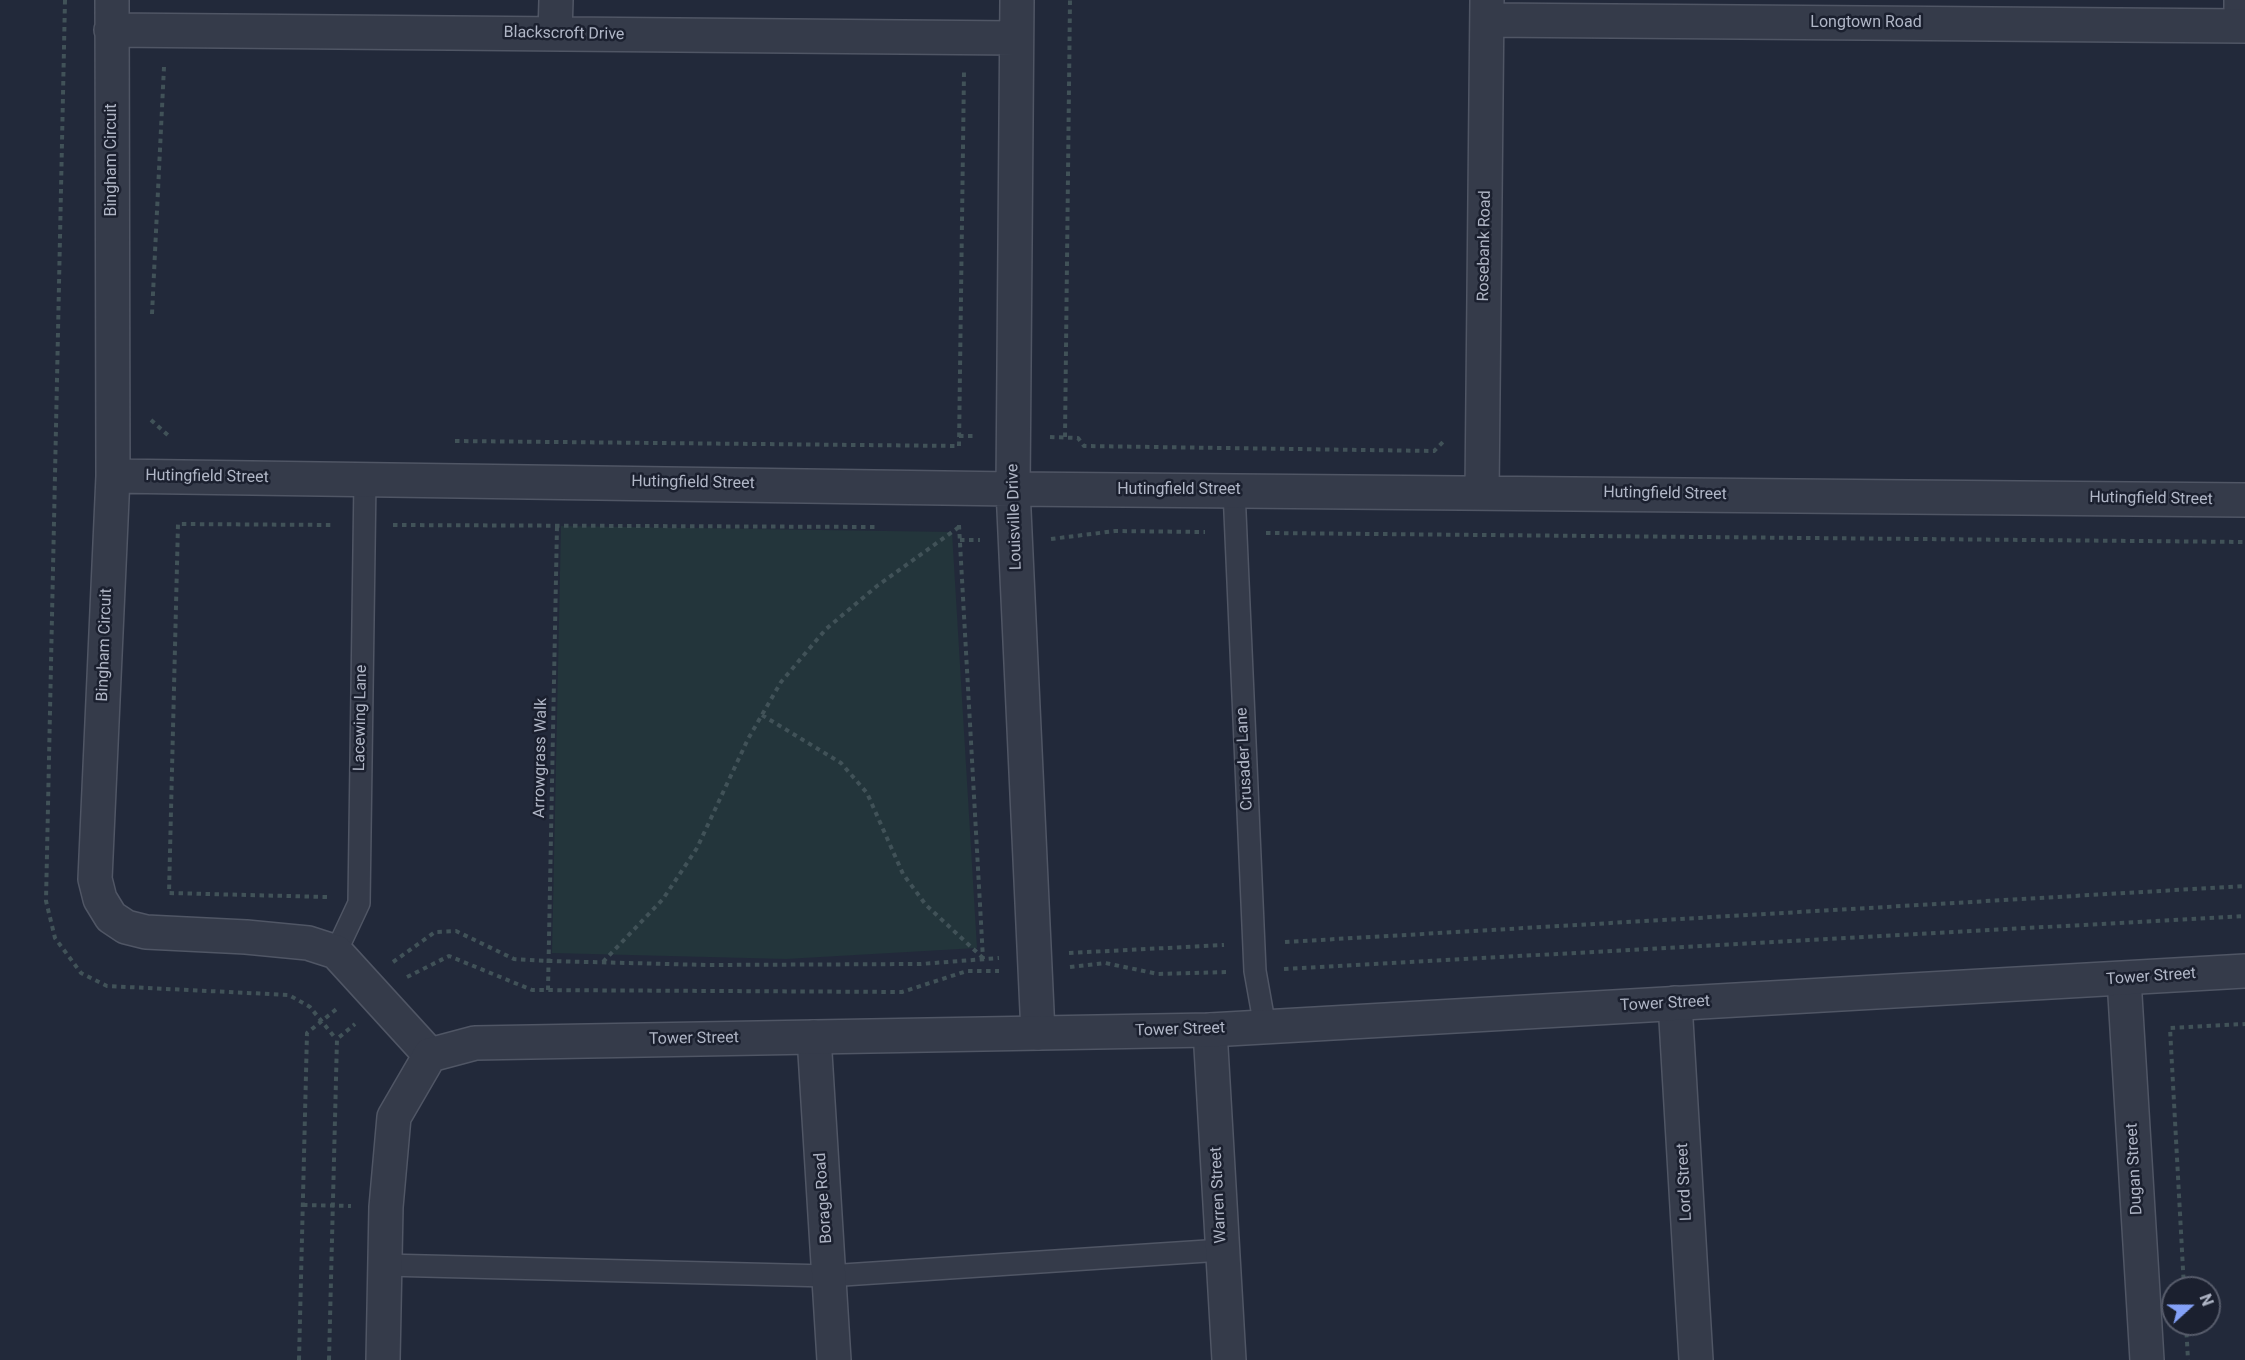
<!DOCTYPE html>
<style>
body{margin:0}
#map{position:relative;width:2245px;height:1360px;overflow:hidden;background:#22293a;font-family:Roboto,sans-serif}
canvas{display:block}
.north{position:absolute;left:2161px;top:1276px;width:60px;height:60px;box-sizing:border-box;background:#1b202f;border:2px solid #575c6b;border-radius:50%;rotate:69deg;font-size:16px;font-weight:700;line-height:24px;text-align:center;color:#b0b6c6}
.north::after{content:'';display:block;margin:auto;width:21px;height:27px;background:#84a1f7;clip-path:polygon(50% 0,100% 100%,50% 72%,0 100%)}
</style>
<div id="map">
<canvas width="2245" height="1360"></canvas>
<div class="north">N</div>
</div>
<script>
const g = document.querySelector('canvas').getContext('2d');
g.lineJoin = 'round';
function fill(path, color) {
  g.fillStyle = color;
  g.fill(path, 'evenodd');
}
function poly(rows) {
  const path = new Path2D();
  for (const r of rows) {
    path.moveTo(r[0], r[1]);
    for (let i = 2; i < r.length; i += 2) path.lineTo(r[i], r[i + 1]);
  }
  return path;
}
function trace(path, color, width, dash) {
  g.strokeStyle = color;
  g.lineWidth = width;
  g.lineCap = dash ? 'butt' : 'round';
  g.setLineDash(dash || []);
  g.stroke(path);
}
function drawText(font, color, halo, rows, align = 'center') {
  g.font = font + ' Roboto,sans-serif';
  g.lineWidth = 5;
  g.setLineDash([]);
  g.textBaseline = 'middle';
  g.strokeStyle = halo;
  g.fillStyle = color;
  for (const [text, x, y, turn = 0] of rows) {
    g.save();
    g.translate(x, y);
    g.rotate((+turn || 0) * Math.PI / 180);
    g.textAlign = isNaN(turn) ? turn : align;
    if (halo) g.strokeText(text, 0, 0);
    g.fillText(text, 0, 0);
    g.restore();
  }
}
fill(poly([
 [561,526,952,532,977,948,786,959,552,953]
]), '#23353b');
const service = poly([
 [2235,26,2235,0],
 [1234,490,1255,971,1265,1027],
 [336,952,359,903,365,479],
 [385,1265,828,1276,1222,1250]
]);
const minor = poly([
 [112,0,113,476,95,879,100,899,111,917,126,927,146,932,246,937,308,943,336,952,430,1055],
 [1017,0,1013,489,1038,1033],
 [1487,20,2245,26],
 [111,30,1016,38],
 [555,34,556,0],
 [113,476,1013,489,2245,500],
 [1482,493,1487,0],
 [2124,979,2147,1360],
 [1675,1003,1696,1360],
 [1210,1030,1229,1360],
 [814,1037,834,1360]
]);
const tertiary = poly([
 [383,1360,386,1207,394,1117,430,1055,475,1043,1210,1030,2245,971]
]);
trace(service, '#505665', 24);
trace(minor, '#505665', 36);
trace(tertiary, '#505665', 36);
trace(poly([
 [65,0,46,901,55,938,81,973,107,986,289,995,310,1007,336,1039],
 [152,314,164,67],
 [151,420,171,438],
 [959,436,977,436],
 [1050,437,1078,438,1084,446,1434,451,1445,440],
 [1065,437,1070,0],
 [455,441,959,446],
 [959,446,964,72],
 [393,525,877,527],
 [959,525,983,959],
 [1266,533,2245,542],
 [1051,539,1115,531,1205,532],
 [960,540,980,540],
 [762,715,841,763,867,793,903,874,926,905,983,958],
 [327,897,169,893,178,524,334,525],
 [1285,942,2245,886],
 [1069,953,1224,945],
 [393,962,435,932,456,931,514,959,549,961,707,965,921,964,999,958],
 [603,962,663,899,697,848,748,739,781,682,826,629,877,586,959,527],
 [1070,967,1105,963,1158,974,1226,972],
 [1284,969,2245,916],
 [407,977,449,956,532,990,902,992,967,971,999,971],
 [548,990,557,526],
 [303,1205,351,1206],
 [2184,1288,2170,1028,2245,1024],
 [2186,1324,2188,1360],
 [299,1360,307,1033,339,1007],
 [329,1360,337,1039,355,1024]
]), '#415258', 4, [4.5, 4.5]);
trace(service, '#353b4a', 21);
trace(minor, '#353b4a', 33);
trace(tertiary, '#353b4a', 33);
drawText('16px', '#b0b6c6', '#1b202f', [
 ["Longtown Road",1866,23],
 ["Blackscroft Drive",564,34,1],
 ["Bingham Circuit",112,160,-90],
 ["Rosebank Road",1485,246,-89],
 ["Hutingfield Street",207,477,1],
 ["Hutingfield Street",693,483,1],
 ["Hutingfield Street",1179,490],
 ["Hutingfield Street",1665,494,1],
 ["Hutingfield Street",2151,499,1],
 ["Louisville Drive",1015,517,-92],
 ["Bingham Circuit",105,645,-88],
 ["Lacewing Lane",361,718,-89],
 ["Arrowgrass Walk",541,758,-89],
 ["Crusader Lane",1245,759,-93],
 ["Tower Street",2151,977,-4],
 ["Tower Street",1665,1004,-3],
 ["Tower Street",1180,1030,-2],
 ["Tower Street",694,1039,-1],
 ["Dugan Street",2135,1169,-93],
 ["Lord Street",1685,1182,-93],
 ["Warren Street",1219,1195,-93],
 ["Borage Road",824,1198,-94]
]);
</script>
